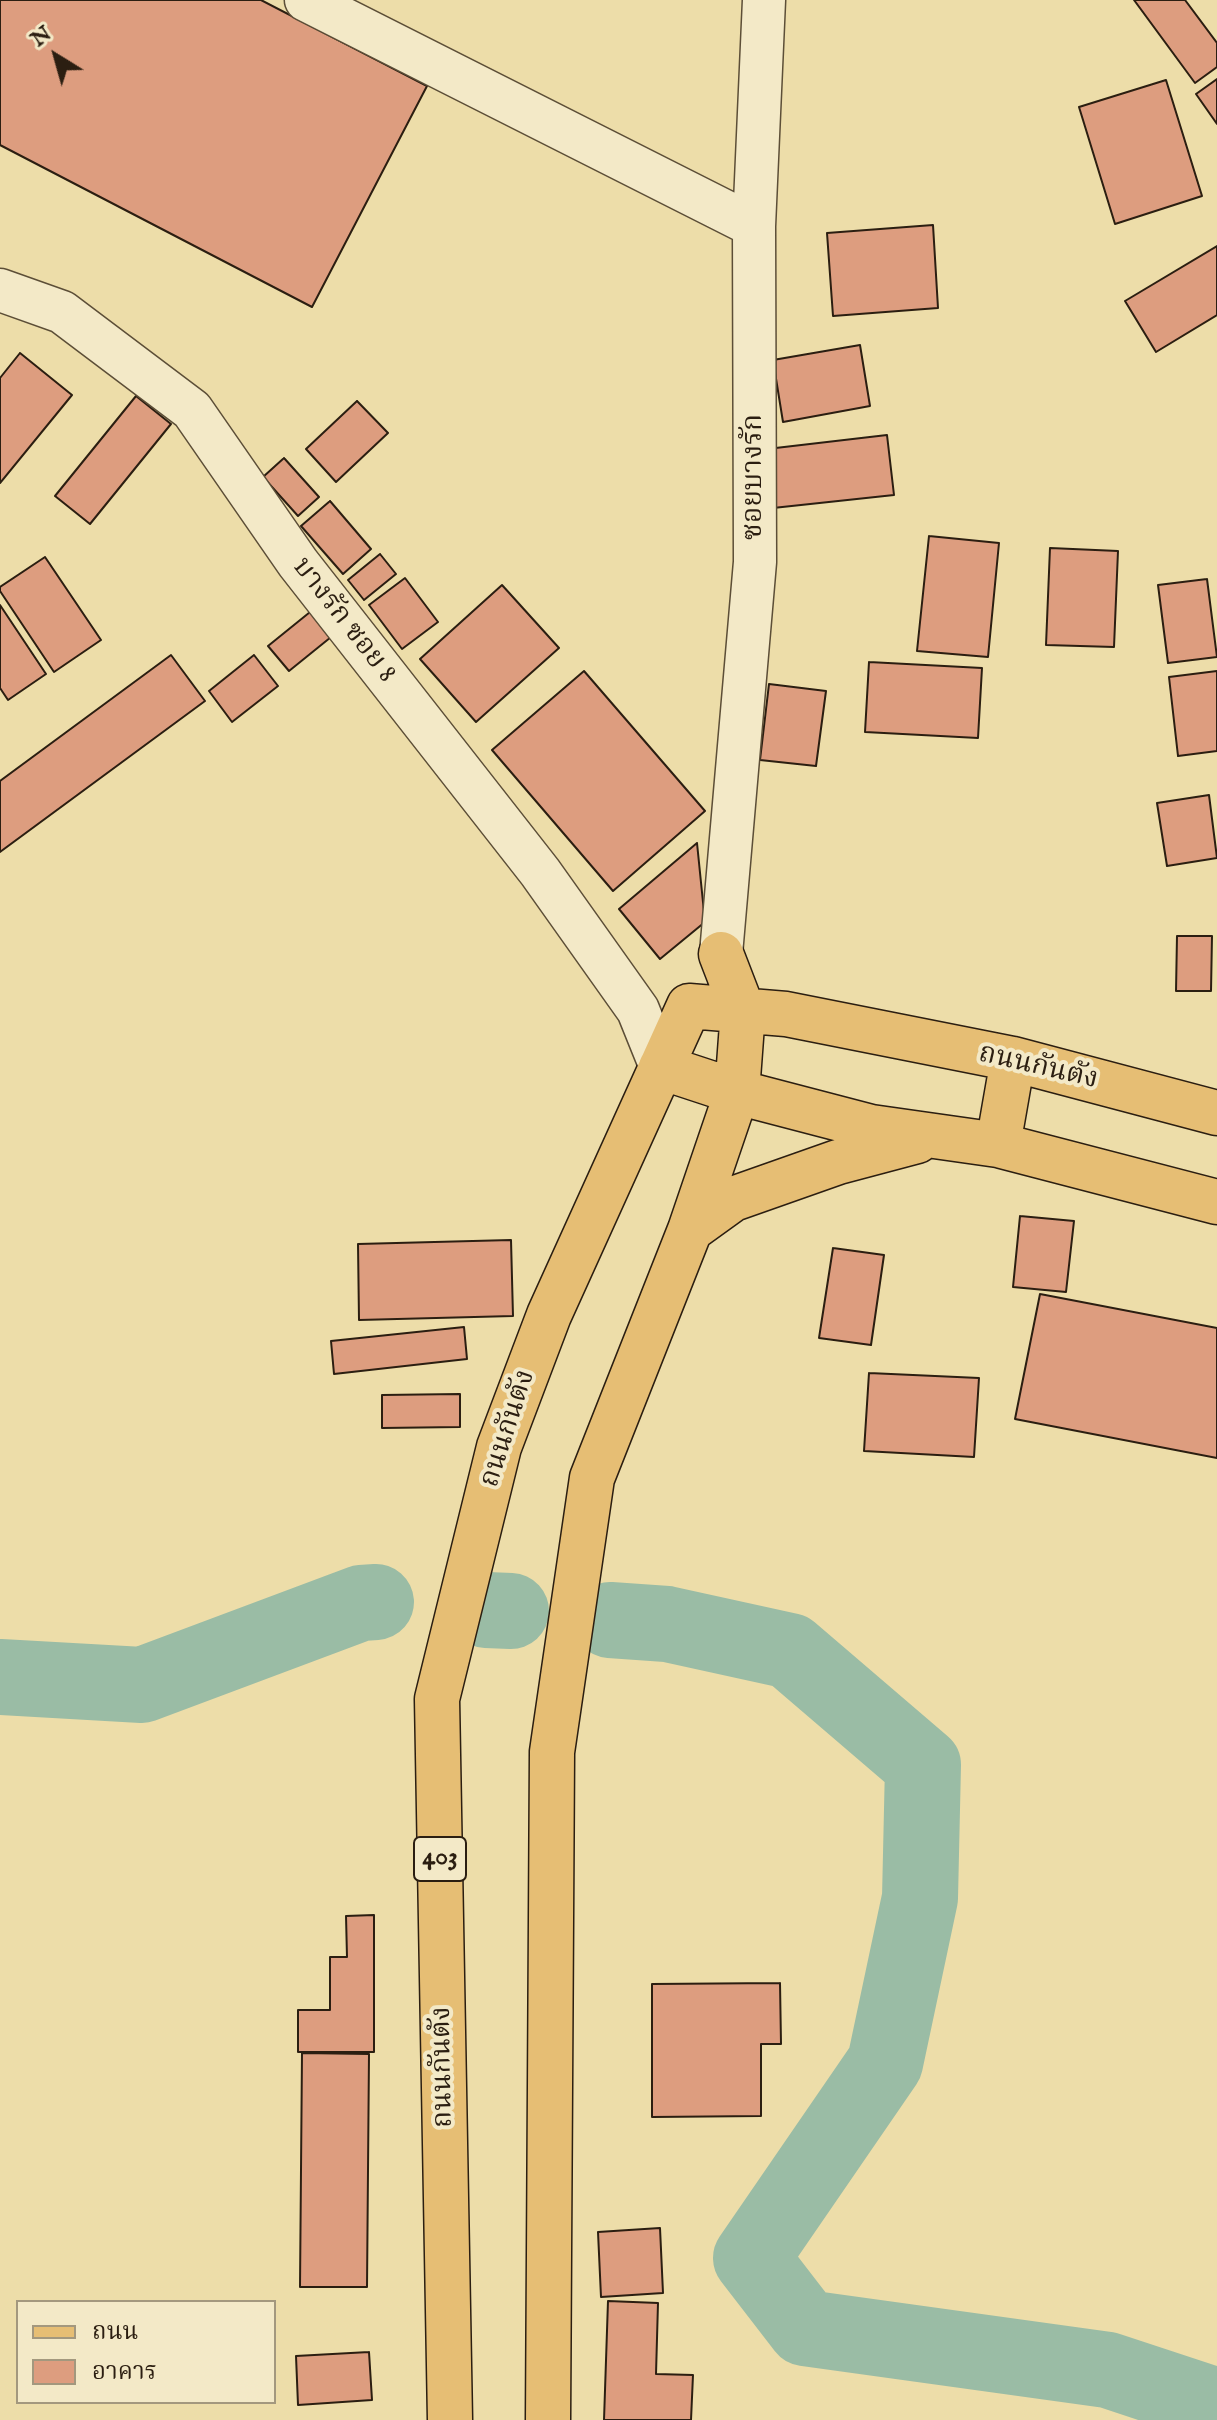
<!DOCTYPE html>
<meta charset="utf-8">
<style>
body{margin:0}
#map{position:relative;width:1217px;height:2420px;overflow:hidden;background:#eddda9;font-family:"IM FELL English","Noto Serif Thai",serif}
canvas{display:block}
.legend{position:absolute;left:16px;top:2300px;width:260px;height:104px;box-sizing:border-box;background:#f3e9c7;border:2px solid #a3987e;margin:0;padding:10px 14px;list-style:none;font-size:24px;color:#2b1e11}
.legend li{display:flex;align-items:center;gap:16px;height:40px}
.legend b{width:40px;border:2px solid #a3987e}
.north{position:absolute;left:16px;top:16px;width:80px;height:80px;-webkit-text-stroke:6px #f3e9c7;paint-order:stroke;rotate:323deg;font-size:22px;font-weight:700;line-height:32px;text-align:center;color:#2b1e11}
.north::after{content:'';display:block;margin:auto;width:28px;height:36px;background:#2b1e11;clip-path:polygon(50% 0,100% 100%,50% 72%,0 100%)}
</style>
<div id="map">
<canvas width="1217" height="2420"></canvas>
<ul class="legend">
<li><b style="height:10px;background:#e6be74"></b>ถนน</li>
<li><b style="height:22px;background:#dd9d7f"></b>อาคาร</li>
</ul>
<div class="north">N</div>
</div>
<script>
const g = document.querySelector('canvas').getContext('2d');
g.lineJoin = 'round';
function poly(rows) {
  const path = new Path2D();
  for (const r of rows) {
    path.moveTo(r[0], r[1]);
    for (let i = 2; i < r.length; i += 2) path.lineTo(r[i], r[i + 1]);
  }
  return path;
}
function trace(path, color, width, dash) {
  g.strokeStyle = color;
  g.lineWidth = width;
  g.lineCap = dash ? 'butt' : 'round';
  g.setLineDash(dash || []);
  g.stroke(path);
}
function fill(path, color) {
  g.fillStyle = color;
  g.fill(path, 'evenodd');
}
function drawText(font, color, halo, rows, align = 'center') {
  g.font = font + ' "IM FELL English","Noto Serif Thai",serif';
  g.lineWidth = 8;
  g.setLineDash([]);
  g.textBaseline = 'middle';
  g.strokeStyle = halo;
  g.fillStyle = color;
  for (const [text, x, y, turn = 0] of rows) {
    g.save();
    g.translate(x, y);
    g.rotate((+turn || 0) * Math.PI / 180);
    g.textAlign = isNaN(turn) ? turn : align;
    if (halo) g.strokeText(text, 0, 0);
    g.fillText(text, 0, 0);
    g.restore();
  }
}
trace(poly([
 [486,1610,511,1611],
 [610,1620,667,1624,790,1651,923,1765,920,1898,885,2063,751,2258,805,2328,1108,2370,1217,2406],
 [0,1677,142,1685,361,1603,376,1602]
]), '#9abca5', 76);
const building = poly([
 [0,0,261,0,427,86,312,307,0,145,0,0],
 [1134,0,1185,0,1217,43,1217,67,1195,83,1134,0],
 [1217,79,1217,124,1196,94,1217,79],
 [1166,80,1202,196,1115,224,1079,107,1166,80],
 [933,225,938,308,833,316,827,233,933,225],
 [1217,246,1217,315,1156,352,1125,301,1217,246],
 [860,345,870,406,783,422,773,360,860,345],
 [20,353,72,395,0,483,0,378,20,353],
 [136,396,171,424,90,524,55,496,136,396],
 [357,401,388,433,336,482,306,449,357,401],
 [887,435,894,495,773,508,767,449,887,435],
 [284,458,319,497,298,516,263,477,284,458],
 [330,501,371,549,343,574,301,526,330,501],
 [929,536,999,543,988,657,917,651,929,536],
 [1050,548,1118,551,1114,647,1046,645,1050,548],
 [380,554,396,574,364,600,348,580,380,554],
 [45,557,101,640,54,672,0,591,0,587,45,557],
 [405,578,438,622,402,649,369,605,405,578],
 [1207,579,1217,657,1168,663,1158,585,1207,579],
 [502,585,559,648,476,722,420,659,502,585],
 [0,605,46,674,8,700,0,688,0,605],
 [315,608,336,633,289,671,268,646,315,608],
 [171,655,205,701,0,852,0,781,171,655],
 [254,655,278,686,232,722,209,691,254,655],
 [869,662,982,668,978,738,865,732,869,662],
 [584,671,705,811,613,891,492,750,584,671],
 [1217,671,1217,751,1178,756,1169,677,1217,671],
 [769,684,826,691,816,766,760,760,769,684],
 [1209,795,1217,858,1167,866,1157,803,1209,795],
 [697,843,705,922,660,959,619,909,697,843],
 [1177,936,1212,936,1211,991,1176,991,1177,936],
 [1020,1216,1074,1221,1066,1292,1013,1287,1020,1216],
 [511,1240,513,1316,359,1320,358,1244,511,1240],
 [833,1248,884,1255,871,1345,819,1338,833,1248],
 [1040,1294,1217,1328,1217,1458,1015,1419,1040,1294],
 [464,1327,467,1359,334,1374,331,1341,464,1327],
 [869,1373,979,1378,974,1457,864,1451,869,1373],
 [460,1394,460,1427,382,1428,382,1395,460,1394],
 [374,1915,374,2052,298,2052,298,2010,330,2010,330,1957,347,1957,346,1916,374,1915],
 [780,1983,781,2044,761,2044,761,2116,652,2117,652,1984,780,1983],
 [302,2053,369,2054,367,2287,300,2287,302,2053],
 [660,2228,663,2293,601,2297,598,2232,660,2228],
 [608,2301,658,2303,656,2374,693,2375,691,2420,604,2420,608,2301],
 [369,2352,372,2400,298,2405,296,2356,369,2352]
]);
fill(building, '#dd9d7f');
trace(building, '#2b1e11', 2);
const minor = poly([
 [306,0,754,226],
 [0,290,62,312,192,410,298,563,540,872,638,1010,661,1067],
 [721,954,755,562,754,226,764,0]
]);
const major = poly([
 [661,1067,737,1092,743,1011,721,954],
 [998,1145,1013,1059],
 [690,1230,733,1199,838,1162,917,1141],
 [450,2420,437,1699,499,1447,549,1315,689,1006,786,1014,1013,1059,1217,1113],
 [548,2420,552,1752,592,1478,690,1230,737,1092,871,1127,998,1145,1217,1202]
]);
trace(minor, '#5c4e37', 45);
trace(major, '#2b1e11', 47);
trace(minor, '#f3e9c7', 42);
trace(major, '#e6be74', 44);
for (const [x, y, w] of [
 [440,1859,52]
]) {
  const box = new Path2D();
  box.roundRect(x - w / 2, y - 22, w, 44, 6);
  g.fillStyle = '#f3e9c7';
  g.fill(box);
  trace(box, '#2b1e11', 2);
}
drawText('bold 26px', '#2b1e11', null, [
 ["403",440,1859]
]);
drawText('28px', '#2b1e11', '#f3e9c7', [
 ["ซอยบางรัก",755,477,-90],
 ["บางรัก ซอย 8",343,621,52],
 ["ถนนกันตัง",1038,1068,13],
 ["ถนนกันตัง",509,1429,-72],
 ["ถนนกันตัง",444,2067,-91]
]);
</script>
